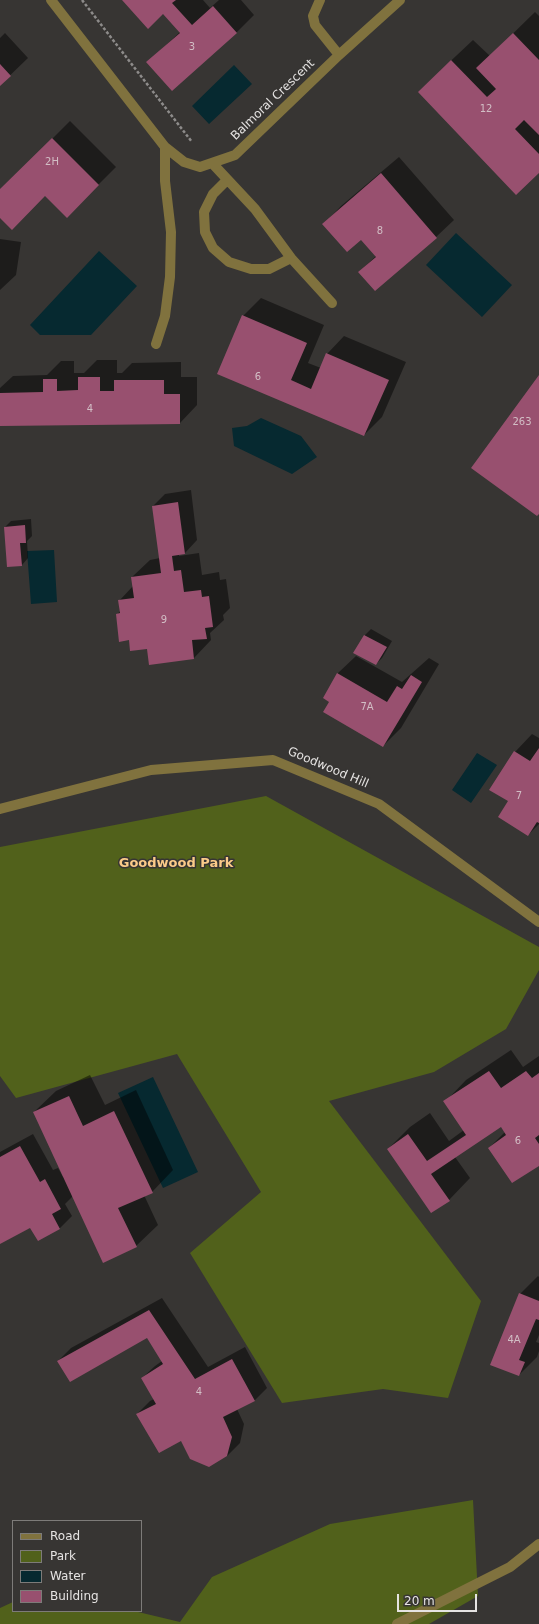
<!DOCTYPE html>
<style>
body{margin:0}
#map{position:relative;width:539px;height:1624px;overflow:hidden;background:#373533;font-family:"DejaVu Sans",sans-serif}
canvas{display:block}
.legend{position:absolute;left:12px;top:1520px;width:130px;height:92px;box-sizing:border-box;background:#373533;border:1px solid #7d7b79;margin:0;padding:5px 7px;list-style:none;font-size:12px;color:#e5e3e2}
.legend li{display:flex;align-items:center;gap:8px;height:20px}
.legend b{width:20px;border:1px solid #7d7b79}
.scale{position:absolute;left:397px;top:1594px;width:80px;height:18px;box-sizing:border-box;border:2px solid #e5e3e2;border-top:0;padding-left:5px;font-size:12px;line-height:14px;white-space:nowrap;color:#e5e3e2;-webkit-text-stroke:3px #373533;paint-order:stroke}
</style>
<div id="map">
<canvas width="539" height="1624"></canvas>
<ul class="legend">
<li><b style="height:5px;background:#80723e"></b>Road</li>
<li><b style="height:11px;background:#51611b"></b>Park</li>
<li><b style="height:11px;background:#062930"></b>Water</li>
<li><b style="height:11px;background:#98506f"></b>Building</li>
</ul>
<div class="scale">20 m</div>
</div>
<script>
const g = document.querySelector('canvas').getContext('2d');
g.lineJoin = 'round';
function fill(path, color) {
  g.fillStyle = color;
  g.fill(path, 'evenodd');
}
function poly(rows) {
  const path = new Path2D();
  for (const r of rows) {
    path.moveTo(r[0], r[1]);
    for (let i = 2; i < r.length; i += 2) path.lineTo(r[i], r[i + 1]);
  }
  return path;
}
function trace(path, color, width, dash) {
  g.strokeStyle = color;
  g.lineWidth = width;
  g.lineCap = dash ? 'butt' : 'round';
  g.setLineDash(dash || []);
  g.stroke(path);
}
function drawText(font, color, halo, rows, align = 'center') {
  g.font = font + ' "DejaVu Sans",sans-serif';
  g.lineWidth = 3;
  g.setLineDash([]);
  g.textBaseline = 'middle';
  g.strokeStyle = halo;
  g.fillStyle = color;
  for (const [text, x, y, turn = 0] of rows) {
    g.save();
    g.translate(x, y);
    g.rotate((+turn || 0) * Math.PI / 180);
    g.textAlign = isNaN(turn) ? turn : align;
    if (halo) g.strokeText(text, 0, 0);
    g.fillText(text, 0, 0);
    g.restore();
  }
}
fill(poly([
 [266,796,539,947,539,970,506,1029,434,1072,329,1101,481,1301,448,1398,383,1389,282,1403,190,1253,261,1192,177,1054,16,1098,0,1076,0,847],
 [473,1500,478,1596,429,1624,0,1624,0,1608,13,1602,13,1611,134,1611,180,1622,212,1577,330,1524]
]), '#51611b');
fill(poly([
 [234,65,252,84,209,124,192,106],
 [456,233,512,285,482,317,426,265],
 [99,251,137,286,91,335,40,335,30,325],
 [261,418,301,436,317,457,292,474,234,446,232,428,247,426],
 [54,550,57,602,31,604,27,551],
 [477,753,497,765,471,803,452,790],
 [153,1077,198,1172,163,1188,118,1093]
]), '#062930');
fill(poly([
 [123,0,203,0,210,8,219,0,241,0,254,15,237,32,172,89,148,62,180,32,163,13],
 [535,12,539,16,539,172,440,71,473,40,490,56],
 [5,33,28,58,0,85,0,38],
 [70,121,116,167,67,216,45,195,0,217,0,191],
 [399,157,454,220,436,237,359,272,376,256,361,238,324,224,341,206],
 [0,239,21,242,16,275,0,290],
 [261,298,324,325,308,363,321,368,327,354,344,336,406,362,382,417,364,435,218,373,243,316],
 [97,360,117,360,117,373,122,373,132,363,181,362,181,377,197,377,197,405,180,423,0,425,0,388,13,376,47,375,61,361,74,361,74,373,84,373],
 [191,490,197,540,185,553,179,554,179,556,199,553,202,575,219,572,220,580,226,579,230,608,223,615,224,620,210,633,211,640,194,658,148,648,129,639,117,615,120,611,119,601,133,586,132,577,150,560,160,558,153,506,165,494],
 [31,519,32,536,27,541,28,558,22,565,5,527,11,521],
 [371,629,392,641,382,658,376,664,355,652,365,635],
 [356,656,402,682,429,658,439,664,401,728,383,746,330,701,324,698,338,673],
 [532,734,539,738,539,824,528,835,509,801,515,752],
 [511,1050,523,1067,539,1056,539,1164,489,1148,505,1132,501,1126,455,1157,470,1178,449,1200,388,1149,410,1127,430,1113,449,1141,464,1130,445,1102,466,1080],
 [90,1075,105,1105,136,1090,173,1170,152,1192,144,1195,158,1225,136,1246,73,1196,65,1204,72,1216,60,1228,38,1240,31,1227,0,1243,0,1152,33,1134,53,1170,58,1168,63,1177,64,1176,34,1112,56,1091],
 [538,1276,539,1277,539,1335,536,1342,539,1343,539,1351,537,1357,519,1375,491,1364,520,1294],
 [162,1298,208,1367,245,1347,267,1388,255,1400,237,1409,244,1424,240,1443,227,1456,181,1440,137,1414,150,1401,154,1399,142,1378,155,1366,162,1361,147,1337,58,1361,71,1348]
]), '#0007');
fill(poly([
 [122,0,176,0,172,3,192,25,213,6,237,33,172,91,146,62,180,33,163,14,148,29],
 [513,33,539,60,539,135,524,120,515,129,539,154,539,173,516,195,418,92,451,60,487,97,496,89,476,68],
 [0,64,11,76,0,86],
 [52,138,99,185,67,218,45,196,12,230,0,218,0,189],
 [381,173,437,238,375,291,358,272,376,257,361,240,347,252,322,224],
 [242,315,307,343,291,380,311,389,326,353,389,380,364,436,217,374],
 [539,375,539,514,537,516,471,468],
 [78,377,100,377,100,391,114,391,114,380,164,380,164,394,180,394,180,424,0,426,0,393,43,392,43,379,57,379,57,391,78,390],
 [178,502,185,554,172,556,174,571,181,570,184,592,201,590,202,597,209,596,213,627,205,628,207,639,192,640,194,659,149,665,147,649,130,651,129,640,119,642,116,614,120,613,118,600,134,598,131,577,161,573,152,506],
 [25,525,26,543,20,543,22,566,7,567,4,527],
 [364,635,387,647,376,665,353,653],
 [337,673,387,702,397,686,402,689,411,675,422,682,383,747,323,712,329,702,323,698],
 [539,748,539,823,537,822,528,836,498,817,508,801,489,790,514,751,530,761],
 [489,1071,501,1088,526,1071,532,1078,539,1073,539,1135,535,1138,539,1144,539,1166,512,1183,488,1148,506,1135,501,1127,431,1174,450,1201,431,1213,387,1149,408,1134,427,1161,466,1135,443,1101],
 [69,1096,83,1126,114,1111,153,1193,118,1208,137,1247,103,1263,33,1112],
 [20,1146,40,1182,45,1179,61,1209,52,1214,60,1229,38,1241,30,1228,0,1244,0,1157],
 [519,1293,539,1301,539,1320,536,1319,519,1360,525,1362,519,1376,490,1365],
 [149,1310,195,1379,232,1359,255,1401,223,1417,232,1437,227,1456,209,1467,190,1459,181,1441,159,1453,136,1414,156,1404,141,1378,163,1364,147,1338,70,1382,57,1361]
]), '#98506f');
trace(poly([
 [82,0,192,142]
]), '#8d8b8a', 2.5, [3, 2]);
trace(poly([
 [51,0,165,147,184,162,200,167,235,155,339,55,400,0],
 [320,0,313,16,315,25,339,55],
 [212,163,255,209,291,258,332,303],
 [227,180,213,194,204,212,205,232,213,248,229,262,251,269,269,269,291,258],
 [156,344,165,316,170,277,171,232,165,181,165,147],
 [0,809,151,770,273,760,379,804,539,922],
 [397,1624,510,1567,539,1544]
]), '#80723e', 10);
drawText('10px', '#d2bec5', null, [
 ["3",192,47],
 ["12",486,109],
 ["2H",52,162],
 ["8",380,231],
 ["6",258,377],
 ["4",90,409],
 ["263",522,422],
 ["9",164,620],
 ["7A",367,707],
 ["7",519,796],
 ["6",518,1141],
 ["4A",514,1340],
 ["4",199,1392]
]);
drawText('12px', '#e5e3e2', '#373533', [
 ["Balmoral Crescent",273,100,-44],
 ["Goodwood Hill",328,768,23]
]);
drawText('bold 13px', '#fbcb89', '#373533', [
 ["Goodwood Park",176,864]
]);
</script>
